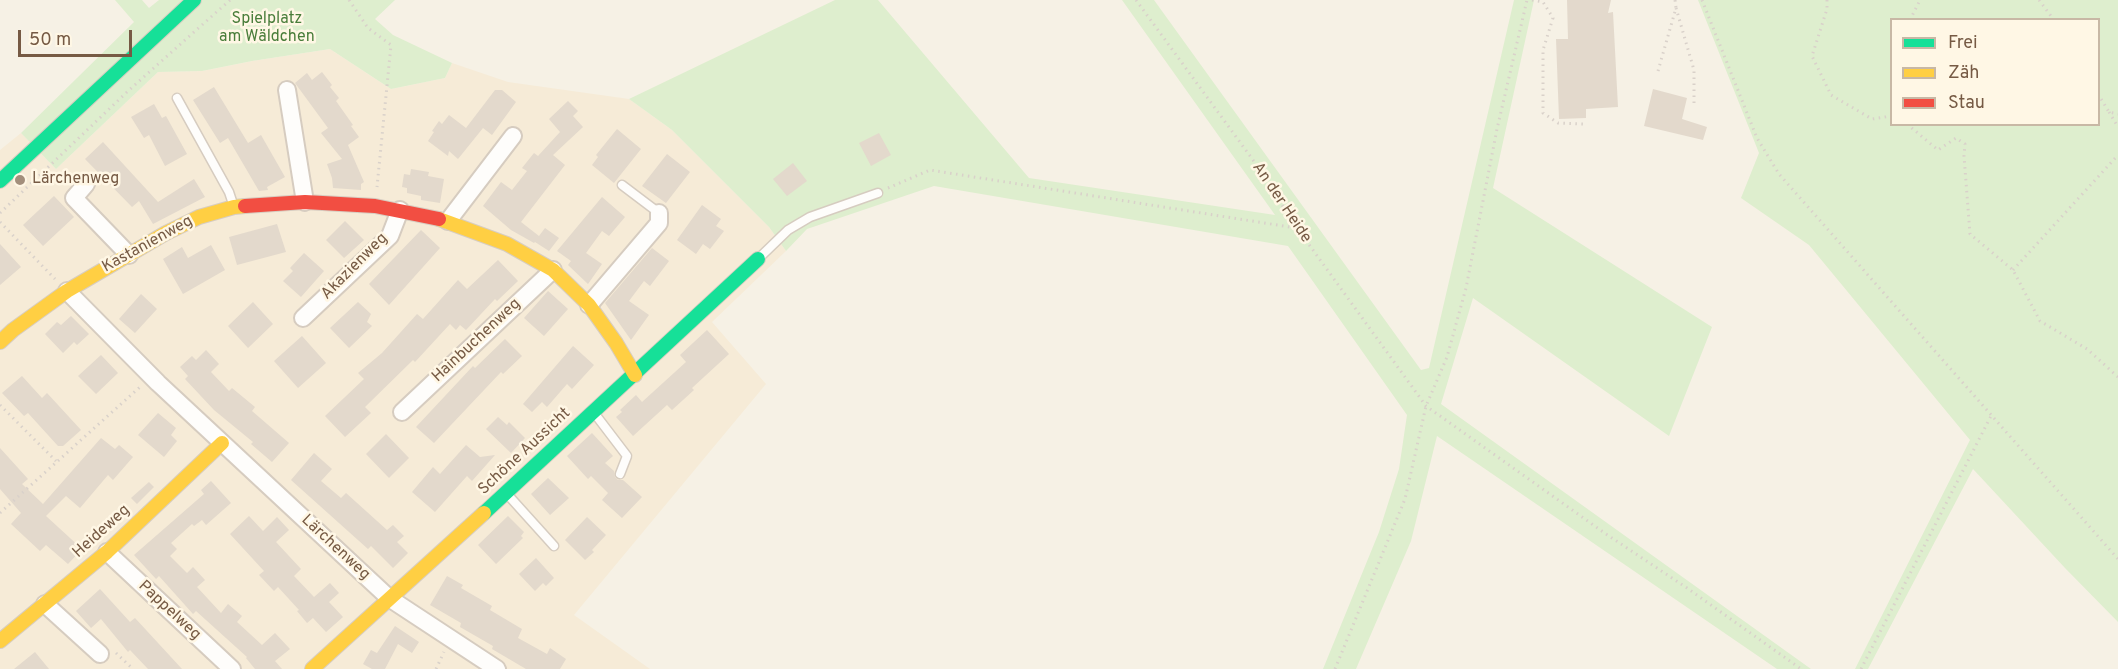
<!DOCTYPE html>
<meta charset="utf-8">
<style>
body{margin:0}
#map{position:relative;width:2118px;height:669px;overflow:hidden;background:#f6f1e5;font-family:Overpass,sans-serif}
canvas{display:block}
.legend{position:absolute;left:1890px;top:18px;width:210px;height:108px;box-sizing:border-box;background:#fff7e5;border:2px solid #c8b8a5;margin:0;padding:8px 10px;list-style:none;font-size:18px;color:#765a44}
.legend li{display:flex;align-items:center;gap:12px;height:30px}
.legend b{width:30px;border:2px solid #c8b8a5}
.scale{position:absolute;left:18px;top:30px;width:114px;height:27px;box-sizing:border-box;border:3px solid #765a44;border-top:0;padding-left:8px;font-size:18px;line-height:21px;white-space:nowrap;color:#765a44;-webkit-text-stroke:4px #fff7e5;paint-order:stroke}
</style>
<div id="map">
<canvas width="2118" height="669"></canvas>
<ul class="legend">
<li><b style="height:8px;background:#16e098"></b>Frei</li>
<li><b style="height:8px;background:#ffcf43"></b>Zäh</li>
<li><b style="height:8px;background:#f24e42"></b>Stau</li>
</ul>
<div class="scale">50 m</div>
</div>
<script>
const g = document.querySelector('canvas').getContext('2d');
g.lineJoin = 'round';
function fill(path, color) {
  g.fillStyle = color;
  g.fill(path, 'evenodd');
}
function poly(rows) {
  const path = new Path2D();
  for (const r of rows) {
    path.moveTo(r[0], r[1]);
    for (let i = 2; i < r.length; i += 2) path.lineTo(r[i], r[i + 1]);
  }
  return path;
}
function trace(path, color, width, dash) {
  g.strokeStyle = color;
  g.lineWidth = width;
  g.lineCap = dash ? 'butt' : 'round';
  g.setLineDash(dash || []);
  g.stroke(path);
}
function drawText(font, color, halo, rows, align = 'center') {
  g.font = font + ' Overpass,sans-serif';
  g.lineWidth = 5;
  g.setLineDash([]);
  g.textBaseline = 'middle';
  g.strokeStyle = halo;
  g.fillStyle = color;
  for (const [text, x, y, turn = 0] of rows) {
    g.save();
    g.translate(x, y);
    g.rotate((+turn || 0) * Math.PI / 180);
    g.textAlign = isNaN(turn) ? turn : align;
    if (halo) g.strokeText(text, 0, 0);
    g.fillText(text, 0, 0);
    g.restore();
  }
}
fill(poly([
 [330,49,391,89,445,78,452,63,508,82,629,99,672,130,769,227,786,251,712,322,766,384,574,615,650,669,0,669,0,150,21,133,56,169,158,72,202,71,252,61]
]), '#f6ebd7');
fill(poly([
 [115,0,142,0,149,8,159,0,395,0,375,19,393,35,452,63,445,78,391,89,330,49,252,61,202,71,158,72,56,169,21,133,134,22],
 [835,0,878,0,1029,178,1275,215,1122,0,1154,0,1421,370,1429,368,1514,0,1534,0,1493,188,1712,327,1669,436,1473,298,1441,404,1811,669,1777,669,1437,436,1411,541,1356,669,1323,669,1379,532,1399,469,1407,415,1288,246,934,186,807,229,786,251,769,227,672,130,629,99],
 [1698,0,2118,0,2118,622,2065,568,1973,469,1868,669,1855,669,1970,440,1809,245,1741,198,1759,153],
 [1892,20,2098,20,2098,124,1892,124]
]), '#deeece');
fill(poly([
 [1567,0,1611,0,1608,13,1613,12,1618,107,1586,109,1586,118,1559,119,1556,39,1568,39],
 [322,72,332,85,330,87,339,98,336,101,353,125,351,126,359,137,348,145,364,182,361,184,361,190,333,188,332,178,327,164,342,159,321,133,328,128,295,83,307,73,312,80],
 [214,87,248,143,261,135,285,177,267,187,268,190,259,191,228,138,220,143,193,100],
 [1653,89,1687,98,1682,119,1707,127,1703,140,1644,126],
 [495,90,502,90,516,102,492,135,483,128,458,159,449,151,448,156,428,141,434,132,432,131,439,121,442,124,449,115,466,128],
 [568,101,578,111,573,116,583,127,553,155,565,165,521,222,539,236,545,228,559,238,549,251,535,242,534,243,511,230,483,206,501,182,512,190,527,171,522,168,534,153,538,156,560,132,549,119],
 [154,104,162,118,166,116,187,154,165,166,149,135,144,138,131,117],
 [617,129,641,149,614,183,592,165,598,157,596,155],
 [879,133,891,155,871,166,859,143],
 [103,142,158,202,194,179,205,197,153,224,139,201,132,207,85,159],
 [667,154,690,172,666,203,642,186],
 [793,163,807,181,787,196,773,179],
 [411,169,429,172,428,176,444,179,440,203,421,200,421,196,407,193,407,188,402,187,404,174,410,175],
 [54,196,74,217,43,246,23,225],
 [602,197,625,217,609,236,602,231,586,253,602,264,588,284,568,265,571,261,557,251],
 [702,205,721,219,716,226,724,231,710,249,703,244,696,254,677,240],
 [345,221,364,240,344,258,326,240],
 [277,224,286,252,237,265,229,237],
 [421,230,440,248,389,305,369,284],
 [0,244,21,267,0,285],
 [211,245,225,270,183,294,163,259,182,247,188,258],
 [652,248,669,261,650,286,644,281,629,301,649,315,631,340,605,303],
 [304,253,324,271,301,297,283,281,293,271,290,268],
 [498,260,518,281,497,301,495,299,466,330,460,325,456,330,450,324,415,362,413,360,365,407,371,413,345,437,325,416,364,379,358,373,382,353,417,314,423,319,458,280,467,289],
 [548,291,568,309,544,336,524,318],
 [141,294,157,309,135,333,119,319],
 [253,302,273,324,248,348,228,326],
 [358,302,371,314,367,322,372,326,349,348,330,328],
 [71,316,89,334,77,345,74,342,63,353,45,334,57,322,61,325],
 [707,330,729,354,692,388,694,390,672,410,667,405,633,436,616,417,622,412,620,410,636,395,642,402,686,362,680,355],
 [302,336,326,363,298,388,274,361],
 [505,339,522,356,503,374,501,372,434,443,416,427,473,366,475,368],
 [573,346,594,365,572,389,567,384,547,407,542,402,532,412,523,404],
 [206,350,219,364,211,372,229,391,232,388,255,407,252,411,289,443,272,462,251,444,253,442,214,410,185,379,188,376,180,367,192,356,196,360],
 [101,355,118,373,96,394,78,376],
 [22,376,42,398,47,393,81,430,63,446,58,446,28,413,24,416,2,393],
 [158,413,176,428,171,435,177,441,164,457,138,435],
 [498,417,507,425,509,422,525,438,511,453,486,429],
 [592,433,613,456,605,463,614,471,615,477,618,480,623,480,642,497,622,518,602,500,608,493,591,476,588,479,567,456],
 [386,434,409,458,389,478,366,454],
 [101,438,115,449,119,445,133,457,113,480,108,475,80,508,66,496,46,516,82,549,68,564,46,545,40,551,11,524,21,513,0,489,0,448,28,479,22,484,43,504],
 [466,445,480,457,495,455,472,481,467,476,435,512,412,492,433,467,440,474],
 [314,453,332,469,321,481,341,498,346,493,387,530,393,525,404,536,397,542,408,553,393,568,371,546,368,549,291,480],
 [548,478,569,498,550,515,531,494],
 [211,481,231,503,206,525,202,520,194,526,192,524,171,543,177,549,170,556,187,573,193,567,205,580,197,587,221,613,228,604,242,616,237,622,262,645,275,633,290,649,275,661,282,669,255,669,246,658,247,657,196,611,193,614,159,576,156,579,134,555,204,494,201,490],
 [149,482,154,487,137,504,131,498],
 [249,516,263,531,277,517,289,530,276,542,301,569,294,576,314,597,330,583,339,593,329,602,343,617,326,632,313,618,307,623,297,611,299,610,278,587,274,591,259,575,264,571,230,534],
 [508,516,524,532,521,536,523,538,496,564,478,545],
 [587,517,606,535,592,550,594,552,585,560,565,540],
 [536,558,554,578,546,586,543,583,535,591,519,574],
 [447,576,463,585,461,588,492,606,490,610,522,629,518,638,547,654,550,648,566,659,560,669,526,669,492,649,493,646,460,627,461,623,430,605],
 [100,589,130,622,135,618,182,669,148,669,130,650,128,652,101,619,91,628,76,611],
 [395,626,419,642,412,653,398,644,385,669,372,669,363,664,371,650,377,653],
 [35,652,49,669,14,669]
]), '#e3d9cc');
const lane = poly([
 [177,98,229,192,233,204],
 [622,185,659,213],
 [759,258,788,230,810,217,878,193],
 [595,414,627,456,620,474],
 [508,495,554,546]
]);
const street = poly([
 [287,90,305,202],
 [86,184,74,198,129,255],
 [448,221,513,136],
 [67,291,158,383,389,598,497,669],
 [589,305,659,223,659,213],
 [303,318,390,236,400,210],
 [402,412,553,270],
 [107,552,232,669],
 [45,604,100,654]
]);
const fast = poly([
 [0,181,194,0],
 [484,513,758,259]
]);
const slow = poly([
 [439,219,507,244,553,270,589,305,616,343,635,375],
 [0,342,13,330,67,291,166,233,199,217,234,207,245,206],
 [0,641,107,552,222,443],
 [312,669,484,513]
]);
const jam = poly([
 [245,206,305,202,375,206,439,219]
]);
trace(lane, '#d6ccc0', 11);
trace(street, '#d6ccc0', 20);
trace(fast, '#d7cdc1', 16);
trace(slow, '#d7cdc1', 16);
trace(jam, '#d7cdc1', 16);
trace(poly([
 [349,0,368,28,391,45,377,187],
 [1136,0,1253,160,1297,228,1426,406,1606,534,1687,588,1801,669],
 [1532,0,1543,2,1553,18,1543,50,1543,113,1558,123,1583,124],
 [1702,0,1757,138,1779,174,2118,559],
 [1827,0,1827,9,1812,56,1831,95,1872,119,1892,116],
 [2039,0,2054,20],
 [1676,8,1694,70,1694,104],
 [1910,20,1920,0],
 [1658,71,1676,8,1675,0],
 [2098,94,2109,112,2118,114],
 [2109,112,2118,127],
 [1907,124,1938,150,1956,138,1965,144,1964,156,1970,234,2013,270,2040,321,2087,349,2118,377],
 [888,188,930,170,1296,228],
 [0,213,127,92,230,0],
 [0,222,55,279],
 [2013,270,2118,155],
 [0,405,56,461],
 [0,513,141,386],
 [116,653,133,669],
 [436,669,444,652],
 [1335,669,1405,499,1426,406,1447,357,1466,288,1497,129,1527,0],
 [1861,669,1991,416]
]), '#d9d1ca', 3, [1.5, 4.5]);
trace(lane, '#fefdfb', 8);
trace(street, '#fefdfb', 16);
trace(fast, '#16e098', 14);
trace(slow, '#ffcf43', 14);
trace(jam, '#f24e42', 14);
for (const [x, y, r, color] of [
 [20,180,6,"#a38f7c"]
]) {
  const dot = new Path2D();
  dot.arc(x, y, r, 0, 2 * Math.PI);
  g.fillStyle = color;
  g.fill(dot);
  trace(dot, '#fff7e5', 2);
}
drawText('16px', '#497d3a', '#fff7e5', [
 ["Spielplatz",267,20],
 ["am Wäldchen",267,38]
]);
drawText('16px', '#765a44', '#fff7e5', [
 ["Lärchenweg",32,180]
], 'left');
drawText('16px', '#765a44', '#fff7e5', [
 ["An der Heide",1281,203,56],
 ["Kastanienweg",148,245,-29],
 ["Akazienweg",355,267,-45],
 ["Hainbuchenweg",477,341,-43],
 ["Schöne Aussicht",525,452,-43],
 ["Heideweg",102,532,-42],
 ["Lärchenweg",335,548,43],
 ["Pappelweg",169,611,43]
]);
</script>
